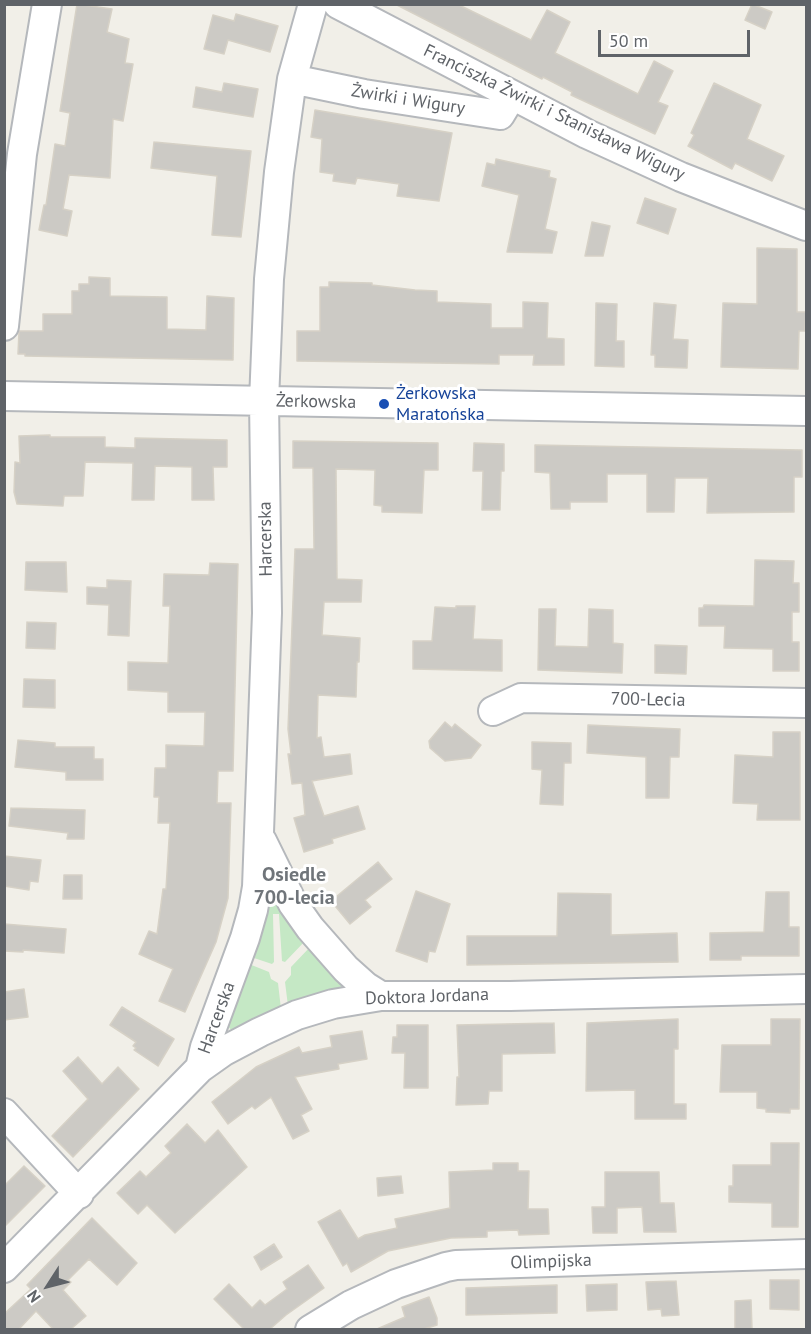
<!DOCTYPE html>
<meta charset="utf-8">
<style>
body{margin:0}
#map{position:relative;width:811px;height:1334px;overflow:hidden;background:#f1efe8;font-family:"PT Sans",sans-serif}
canvas{display:block}
.frame{position:absolute;inset:0;border:6px solid #5f6368;pointer-events:none}
.north{position:absolute;left:18px;top:1256px;width:60px;height:60px;-webkit-text-stroke:4px #fff;paint-order:stroke;rotate:234deg;font-size:16px;font-weight:700;line-height:24px;text-align:center;color:#5f6368}
.north::after{content:'';display:block;margin:auto;width:21px;height:27px;background:#5f6368;clip-path:polygon(50% 0,100% 100%,50% 72%,0 100%)}
.scale{position:absolute;left:598px;top:30px;width:152px;height:27px;box-sizing:border-box;border:3px solid #5f6368;border-top:0;padding-left:8px;font-size:18px;line-height:21px;white-space:nowrap;color:#5f6368;-webkit-text-stroke:4px #fff;paint-order:stroke}
</style>
<div id="map">
<canvas width="811" height="1334"></canvas>
<div class="frame"></div>
<div class="north">N</div>
<div class="scale">50 m</div>
</div>
<script>
const g = document.querySelector('canvas').getContext('2d');
g.lineJoin = 'round';
function fill(path, color) {
  g.fillStyle = color;
  g.fill(path, 'evenodd');
}
function poly(rows) {
  const path = new Path2D();
  for (const r of rows) {
    path.moveTo(r[0], r[1]);
    for (let i = 2; i < r.length; i += 2) path.lineTo(r[i], r[i + 1]);
  }
  return path;
}
function trace(path, color, width, dash) {
  g.strokeStyle = color;
  g.lineWidth = width;
  g.lineCap = dash ? 'butt' : 'round';
  g.setLineDash(dash || []);
  g.stroke(path);
}
function drawText(font, color, halo, rows, align = 'center') {
  g.font = font + ' "PT Sans",sans-serif';
  g.lineWidth = 6;
  g.setLineDash([]);
  g.textBaseline = 'middle';
  g.strokeStyle = halo;
  g.fillStyle = color;
  for (const [text, x, y, turn = 0] of rows) {
    g.save();
    g.translate(x, y);
    g.rotate((+turn || 0) * Math.PI / 180);
    g.textAlign = isNaN(turn) ? turn : align;
    if (halo) g.strokeText(text, 0, 0);
    g.fillText(text, 0, 0);
    g.restore();
  }
}
fill(poly([
 [276,898,306,940,285,962,282,961,279,914,273,914,274,962,272,964,251,957,271,899],
 [311,946,342,982,342,985,339,990,288,1006,285,982,291,975,291,967],
 [249,964,269,972,271,979,278,983,281,1009,232,1031,227,1025]
]), '#c5e8c5');
const building = poly([
 [77,4,112,9,107,32,129,39,125,63,133,64,123,121,113,119,110,178,69,175,63,209,72,211,67,236,39,230,44,205,46,205,55,144,65,146,70,113,60,111,77,4],
 [395,4,457,4,531,40,547,10,570,22,555,53,638,94,654,61,673,71,658,102,668,106,655,134,571,95,572,92,543,77,542,79,395,4],
 [752,4,772,12,765,29,745,20,752,4],
 [236,14,278,26,270,52,228,40,224,54,204,49,213,15,234,21,236,14],
 [224,83,258,89,253,117,193,107,196,87,222,92,224,83],
 [714,83,761,105,747,139,784,156,772,181,735,163,732,169,688,146,694,135,691,133,714,83],
 [315,110,452,133,439,201,397,196,399,184,357,178,355,184,333,181,334,174,320,172,322,139,311,137,315,110],
 [154,142,251,151,241,237,212,235,217,176,151,168,154,142],
 [496,159,550,171,549,177,556,179,545,229,557,232,552,253,507,252,519,195,482,186,487,163,495,165,496,159],
 [645,198,676,209,668,234,637,223,645,198],
 [592,222,610,226,603,256,585,256,592,222],
 [757,248,797,249,797,312,806,312,805,331,799,331,798,369,721,367,723,303,757,304,757,248],
 [89,277,110,278,110,296,167,297,167,329,206,330,207,296,234,298,233,360,25,356,25,354,18,354,19,331,43,331,43,314,72,314,72,291,79,291,79,284,89,284,89,277],
 [329,282,372,283,372,285,415,290,437,291,437,302,491,304,491,328,523,328,523,302,548,303,547,338,564,339,564,365,533,365,534,355,499,355,499,364,297,361,297,331,320,331,320,287,329,287,329,282],
 [596,303,617,304,616,341,624,341,624,367,595,366,596,303],
 [654,303,676,305,673,339,688,340,687,368,655,367,655,355,651,355,654,303],
 [50,435,50,437,105,437,105,447,135,448,135,438,227,440,227,467,213,467,214,500,192,500,192,467,155,466,154,500,132,500,133,463,85,462,83,496,64,496,63,506,17,504,14,492,15,462,20,463,19,436,50,435],
 [293,441,438,443,438,470,424,470,422,513,382,512,382,506,374,505,375,470,336,469,337,579,362,580,361,602,324,602,322,635,360,638,359,662,357,662,356,697,318,695,317,738,321,737,324,757,350,754,352,774,312,781,324,816,358,806,365,829,332,839,333,843,304,852,294,818,305,815,302,783,292,784,288,754,291,754,288,729,295,549,314,549,313,468,293,468,293,441],
 [474,443,504,444,504,471,501,471,500,510,482,510,483,471,473,471,474,443],
 [535,445,802,450,802,477,794,477,794,512,707,513,708,478,675,478,674,512,647,512,647,474,607,474,607,502,570,502,570,509,551,509,550,473,535,472,535,445],
 [755,560,794,561,793,583,799,583,799,612,792,612,792,642,799,642,799,671,773,671,773,649,724,648,725,626,699,626,699,608,703,608,704,605,754,606,755,560],
 [26,562,66,562,67,592,25,590,26,562],
 [210,563,238,564,233,771,218,771,217,803,231,803,228,898,216,942,185,1012,159,1001,173,969,139,954,149,931,157,934,163,889,166,889,170,823,158,823,159,797,154,797,155,768,166,768,166,745,204,746,205,712,168,712,168,692,128,690,128,662,168,663,170,606,163,606,164,574,209,575,210,563],
 [107,580,131,581,129,636,108,635,109,605,87,604,87,587,107,588,107,580],
 [456,606,475,606,473,639,502,640,502,671,413,669,413,641,432,641,435,607,456,608,456,606],
 [539,609,556,609,555,646,588,647,589,609,613,610,613,643,623,644,622,673,538,670,539,609],
 [27,622,56,623,55,649,26,648,27,622],
 [655,645,687,646,686,674,655,673,655,645],
 [24,679,55,680,55,708,23,707,24,679],
 [445,722,452,728,455,724,481,745,471,758,445,761,430,748,429,741,445,722],
 [588,725,680,729,679,757,670,757,669,798,646,798,646,757,587,753,588,725],
 [773,732,800,732,800,820,757,820,758,804,733,803,735,755,773,757,773,732],
 [18,740,55,743,55,747,94,747,94,759,103,759,103,780,66,780,66,772,15,767,18,740],
 [532,742,571,743,571,763,564,763,563,805,540,804,542,770,532,769,532,742],
 [11,808,85,810,84,839,67,839,68,833,9,826,11,808],
 [4,856,41,860,38,882,30,881,29,890,4,886,4,856],
 [378,862,392,879,365,900,371,907,350,924,331,901,378,862],
 [64,875,82,875,82,899,63,899,64,875],
 [416,891,450,904,435,952,429,951,427,962,396,951,416,891],
 [766,892,789,892,789,927,799,927,799,956,741,956,741,960,710,960,710,933,764,932,766,892],
 [558,893,611,894,611,935,677,933,678,962,467,965,467,936,557,936,558,893],
 [4,924,66,929,64,953,23,950,23,952,4,951,4,924],
 [24,989,28,1017,4,1020,4,992,24,989],
 [122,1007,174,1039,158,1066,134,1050,136,1048,133,1046,136,1042,110,1025,122,1007],
 [678,1019,678,1049,674,1049,674,1104,686,1104,686,1119,635,1119,635,1090,586,1091,587,1023,678,1019],
 [771,1019,800,1019,799,1109,790,1109,790,1113,766,1112,766,1109,757,1108,757,1092,720,1092,722,1045,771,1045,771,1019],
 [554,1023,555,1053,502,1054,502,1091,489,1091,488,1104,456,1105,457,1077,459,1077,457,1025,554,1023],
 [397,1025,428,1025,428,1088,404,1088,405,1053,392,1053,393,1037,397,1037,397,1025],
 [362,1031,367,1059,338,1064,339,1069,295,1077,312,1109,301,1115,309,1131,293,1139,271,1097,255,1109,252,1106,228,1124,212,1102,256,1067,299,1047,302,1053,332,1047,330,1036,362,1031],
 [78,1057,102,1084,118,1067,139,1089,73,1157,52,1136,88,1099,63,1071,78,1057],
 [187,1124,205,1143,218,1130,247,1167,175,1233,147,1205,138,1214,117,1193,140,1171,146,1177,171,1153,165,1146,187,1124],
 [771,1143,799,1143,798,1227,772,1227,772,1203,729,1202,729,1186,733,1186,733,1165,771,1165,771,1143],
 [493,1163,518,1163,518,1171,529,1171,528,1209,548,1209,549,1234,519,1235,518,1230,487,1231,487,1237,451,1238,388,1251,351,1272,347,1263,343,1266,318,1222,340,1210,358,1239,365,1235,397,1228,395,1219,450,1208,449,1172,493,1170,493,1163],
 [24,1166,45,1186,4,1227,4,1186,24,1166],
 [605,1172,659,1172,660,1203,674,1203,676,1232,644,1232,642,1207,617,1208,617,1233,593,1233,592,1207,605,1207,605,1172],
 [401,1176,403,1193,378,1196,377,1178,401,1176],
 [92,1218,137,1263,117,1285,89,1259,68,1280,71,1282,63,1290,86,1316,71,1329,53,1329,36,1311,19,1329,4,1329,4,1314,31,1289,27,1285,92,1218],
 [274,1244,282,1257,261,1270,254,1257,274,1244],
 [308,1265,324,1288,286,1315,270,1329,244,1329,214,1299,229,1284,252,1308,260,1300,265,1305,287,1289,283,1282,308,1265],
 [770,1280,799,1280,799,1310,770,1309,770,1280],
 [676,1281,679,1315,662,1316,661,1309,648,1310,646,1282,676,1281],
 [617,1284,617,1310,587,1311,586,1285,617,1284],
 [557,1285,557,1313,466,1315,466,1288,557,1285],
 [429,1297,437,1318,437,1325,424,1329,377,1329,405,1317,402,1307,429,1297],
 [751,1300,752,1329,735,1329,735,1301,751,1300]
]);
fill(building, '#cccac5');
trace(building, '#d6d1c6', 1.5);
const minor = poly([
 [338,4,587,134,681,177,806,226],
 [292,79,364,94,500,115,512,95],
 [4,326,22,154,47,4],
 [4,396,806,411],
 [493,711,521,698,806,703],
 [262,841,293,904,310,928,346,969,365,986,381,996],
 [200,1068,205,1047,245,938,253,910,257,887,267,613,264,401,269,279,279,172,292,79,313,4],
 [4,1113,79,1194],
 [4,1268,200,1068,224,1051,260,1032,297,1015,333,1004,381,996,510,996,806,989],
 [310,1330,351,1305,396,1284,446,1267,456,1265,806,1254]
]);
trace(minor, '#b5b8bc', 32);
trace(minor, '#fff', 28);
for (const [x, y, r, color] of [
 [384,404,6,"#1a4fb4"]
]) {
  const dot = new Path2D();
  dot.arc(x, y, r, 0, 2 * Math.PI);
  g.fillStyle = color;
  g.fill(dot);
  trace(dot, '#fff', 2);
}
drawText('18px', '#5f6368', '#fff', [
 ["Żwirki i Wigury",408,100,9],
 ["Franciszka Żwirki i Stanisława Wigury",554,113,26],
 ["Żerkowska",316,402,1],
 ["Harcerska",266,539,-91],
 ["700-Lecia",648,700,1],
 ["Doktora Jordana",427,997,-2],
 ["Harcerska",217,1018,-70],
 ["Olimpijska",551,1262,-2]
]);
drawText('18px', '#164399', '#fff', [
 ["Żerkowska",396,394],
 ["Maratońska",396,415]
], 'left');
drawText('bold 20px', '#70757a', '#fff', [
 ["Osiedle",294,875],
 ["700-lecia",294,898]
]);
</script>
